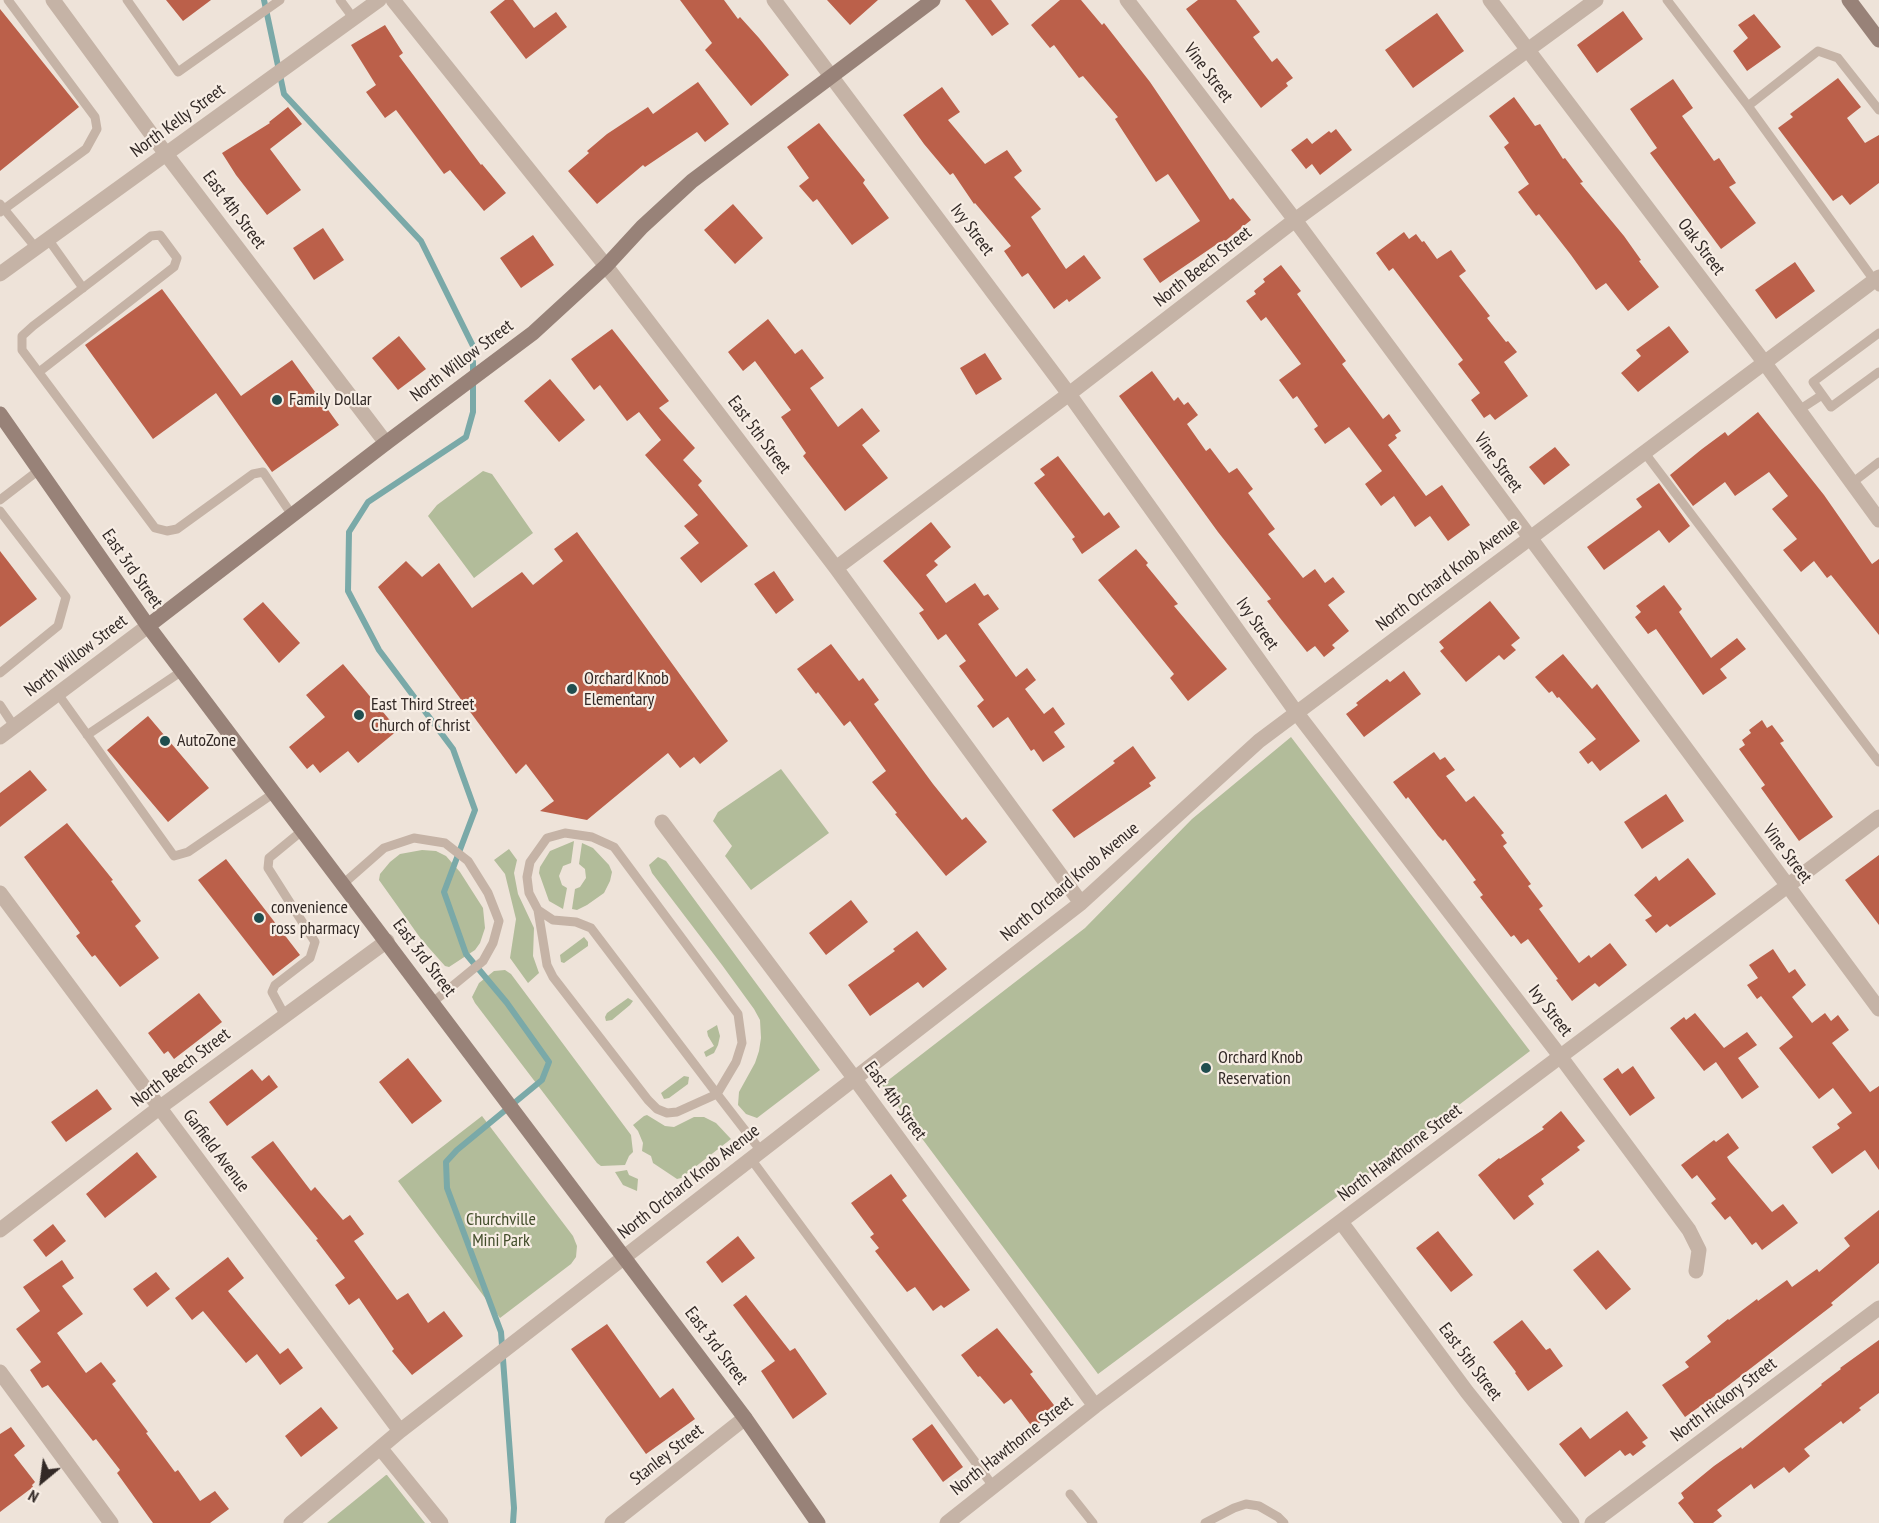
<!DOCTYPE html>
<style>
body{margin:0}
#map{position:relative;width:1879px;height:1523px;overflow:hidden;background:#eee3d9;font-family:"PT Sans Narrow",sans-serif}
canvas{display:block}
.north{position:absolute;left:12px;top:1451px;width:60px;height:60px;-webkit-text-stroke:4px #f7ede4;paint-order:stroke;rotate:209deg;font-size:16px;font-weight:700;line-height:24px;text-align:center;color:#322926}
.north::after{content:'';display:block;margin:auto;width:21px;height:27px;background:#322926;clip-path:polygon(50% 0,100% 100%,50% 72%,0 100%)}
</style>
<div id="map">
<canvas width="1879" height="1523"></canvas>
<div class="north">N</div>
</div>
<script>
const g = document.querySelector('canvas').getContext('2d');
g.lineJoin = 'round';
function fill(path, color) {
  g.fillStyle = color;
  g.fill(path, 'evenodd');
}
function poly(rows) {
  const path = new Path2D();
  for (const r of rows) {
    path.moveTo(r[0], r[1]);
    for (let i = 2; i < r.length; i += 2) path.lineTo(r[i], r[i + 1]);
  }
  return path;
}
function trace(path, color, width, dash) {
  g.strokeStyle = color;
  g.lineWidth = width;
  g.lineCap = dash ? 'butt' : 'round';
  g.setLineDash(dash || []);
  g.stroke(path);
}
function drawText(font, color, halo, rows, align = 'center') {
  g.font = font + ' "PT Sans Narrow",sans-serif';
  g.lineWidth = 4.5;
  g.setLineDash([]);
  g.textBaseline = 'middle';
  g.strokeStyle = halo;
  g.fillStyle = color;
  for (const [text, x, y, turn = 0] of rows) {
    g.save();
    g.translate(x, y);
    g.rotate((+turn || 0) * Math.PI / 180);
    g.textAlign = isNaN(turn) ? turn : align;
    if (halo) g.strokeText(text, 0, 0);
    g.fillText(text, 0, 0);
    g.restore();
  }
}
fill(poly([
 [483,471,492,474,533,533,474,578,428,516,437,505],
 [1291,737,1530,1051,1389,1158,1098,1374,882,1085,1085,928,1192,819],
 [781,769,829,833,751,890,725,856,732,846,713,821,718,812],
 [574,841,571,863,563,866,559,876,562,885,567,888,563,909,549,901,539,873,540,867,550,851],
 [582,843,593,848,609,865,612,872,610,881,604,893,587,905,577,910,572,909,575,889,580,887,586,878,585,869,579,864],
 [509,849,517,860,514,873,518,894,534,928,533,956,539,973,528,983,510,958,516,919,505,874,494,860],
 [422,850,436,851,446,856,460,872,483,908,485,928,480,943,475,950,449,967,445,966,421,939,379,880,380,874,390,862,400,854],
 [658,857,666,861,820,1070,757,1118,746,1114,738,1105,739,1092,755,1063,759,1051,761,1038,760,1020,754,1009,722,965,652,873,649,865],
 [584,937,588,942,588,946,564,963,561,962,560,955],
 [505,970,511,974,631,1135,633,1152,629,1156,625,1165,601,1166,597,1163,475,1003,472,997,479,983,494,971],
 [628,998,633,1001,630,1005,612,1020,606,1021,605,1017,607,1013],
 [717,1025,720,1036,718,1045,714,1053,706,1057,704,1052,714,1046,708,1036,707,1031],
 [684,1076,689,1077,688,1084,669,1098,664,1099,661,1093],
 [647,1115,665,1126,674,1127,694,1117,704,1117,716,1123,731,1139,681,1178,677,1179,653,1163,651,1156,642,1151,643,1143,638,1131,633,1125,644,1116],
 [482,1116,573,1236,577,1246,576,1257,571,1264,500,1318,398,1181],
 [627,1170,629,1175,638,1179,637,1191,623,1185,615,1172],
 [387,1475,425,1523,327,1523,386,1475]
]), '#b2bc9a');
trace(poly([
 [264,0,284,94,421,241,473,346,473,412,466,437,368,502,349,532,348,591,379,650,453,749,475,810,444,892,466,954,507,1003,549,1062,542,1080,457,1150,446,1162,447,1188,501,1332,514,1508,513,1523]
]), '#7aa9a8', 6);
fill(poly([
 [166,0,211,0,183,21],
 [505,0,513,0,534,28,556,12,567,27,526,59,490,12],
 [680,0,724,0,738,19,740,17,759,38,789,75,751,106,705,50,712,43],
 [827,0,878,0,850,25],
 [965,0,991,0,1009,24,992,36],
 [1060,0,1081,0,1102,25,1104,23,1150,82,1230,200,1233,198,1251,220,1219,246,1217,244,1160,283,1143,259,1200,221,1168,174,1156,182,1115,119,1118,117,1083,76,1079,78,1054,45,1050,48,1031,25],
 [1198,0,1236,0,1260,32,1253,37,1272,62,1277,58,1293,78,1286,83,1288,86,1261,108,1186,9],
 [0,9,79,107,0,171],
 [1623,11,1643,39,1597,73,1577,45],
 [1437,13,1464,51,1413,88,1385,50],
 [1754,14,1781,47,1747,71,1733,51,1748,38,1738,25],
 [385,25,403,53,399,56,481,165,482,164,506,193,484,211,450,170,444,174,396,110,385,118,366,92,376,85,351,45],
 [1838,78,1861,107,1847,118,1865,143,1879,135,1879,183,1850,205,1842,195,1833,201,1778,128,1793,117,1790,114],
 [1673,79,1693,108,1682,116,1714,161,1719,158,1736,183,1729,187,1756,223,1721,249,1650,153,1657,148,1630,109],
 [698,82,729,124,705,142,697,132,645,167,643,165,597,204,568,171,589,153,587,151,607,134,648,107,653,114],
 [942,87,960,112,948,120,985,164,1007,150,1022,171,1014,177,1041,209,1031,217,1066,269,1084,255,1101,278,1069,302,1067,299,1054,309,1028,273,1022,277,1004,251,1011,246,975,203,974,204,953,173,950,175,924,144,903,115],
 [1514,97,1535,126,1540,124,1563,159,1565,158,1583,182,1580,183,1624,236,1641,260,1639,261,1659,287,1628,311,1606,283,1596,290,1571,255,1539,214,1536,216,1518,192,1529,184,1504,147,1509,143,1489,116],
 [288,107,302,124,270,149,301,190,267,215,236,175,222,153,270,123,269,122],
 [819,123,865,180,863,183,889,218,852,245,817,199,813,202,799,186,809,178,787,147],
 [1336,129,1352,150,1320,175,1312,164,1306,169,1291,150,1307,138,1312,144,1329,131,1331,133],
 [733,204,763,238,735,264,704,230],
 [323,228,344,260,314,280,293,248],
 [1404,232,1409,239,1416,234,1422,242,1424,241,1437,259,1451,250,1466,271,1459,276,1490,316,1487,318,1506,342,1508,341,1517,352,1504,362,1528,396,1495,420,1490,414,1484,418,1471,400,1480,393,1458,364,1463,360,1393,268,1389,271,1376,253],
 [533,235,554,265,521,288,500,258],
 [1795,262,1815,291,1776,319,1755,290],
 [1281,265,1301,291,1297,294,1346,361,1342,364,1383,419,1389,414,1401,431,1395,435,1397,438,1388,445,1426,496,1442,485,1470,525,1448,541,1430,516,1415,527,1394,496,1381,506,1365,484,1382,471,1349,427,1325,444,1314,429,1318,426,1297,396,1293,399,1279,380,1301,364,1266,317,1261,321,1246,301,1256,294,1254,291,1265,282,1263,279],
 [162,289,241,396,292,360,339,425,272,472,216,393,153,439,85,345],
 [768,319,795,354,802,349,824,378,810,388,838,427,862,408,880,431,862,445,888,478,845,511,803,456,806,453,781,417,791,410,755,361,743,371,728,352],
 [1669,326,1689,352,1638,392,1621,373,1641,356,1636,350],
 [612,329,669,401,659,408,695,448,683,460,702,481,698,485,748,546,701,583,680,558,699,543,684,526,698,515,645,455,661,440,639,412,627,421,600,385,594,390,571,359],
 [399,336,426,369,398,390,372,358],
 [985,353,1002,379,976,395,960,368],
 [1152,371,1174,401,1178,397,1184,405,1188,402,1198,415,1187,424,1206,451,1210,448,1229,473,1237,468,1253,489,1248,493,1275,529,1268,534,1303,578,1315,569,1325,583,1333,577,1345,592,1328,605,1349,631,1332,645,1335,648,1324,657,1315,646,1307,652,1280,618,1267,601,1271,599,1218,532,1119,396],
 [550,379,585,420,559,442,524,401],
 [1758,412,1824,495,1872,564,1879,559,1879,635,1831,575,1827,578,1814,561,1801,572,1783,550,1797,539,1772,509,1788,496,1769,472,1735,496,1725,482,1693,506,1670,475,1702,449,1725,432,1728,436],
 [1555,447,1570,465,1544,485,1529,467],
 [1058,456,1104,516,1109,512,1120,527,1082,554,1072,539,1075,537,1034,483,1045,475,1040,469],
 [1659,483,1690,526,1669,543,1659,530,1604,570,1587,547,1642,507,1636,499],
 [931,522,951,547,934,561,938,565,926,575,946,603,975,583,984,596,988,594,999,609,978,624,1016,677,1027,668,1036,680,1025,689,1044,714,1053,707,1065,724,1054,732,1065,747,1043,762,1034,749,1031,751,1008,717,993,728,977,706,984,700,959,666,966,661,946,634,938,640,919,613,924,610,883,561],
 [577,532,728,741,700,764,694,757,680,768,668,753,587,820,540,811,554,801,526,764,516,774,378,587,406,561,422,577,439,563,472,608,522,572,533,585,563,561,554,549],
 [1136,549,1148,563,1146,565,1178,604,1174,606,1227,669,1188,701,1170,678,1174,674,1098,580],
 [0,551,37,599,0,627],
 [774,571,794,600,776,614,754,584],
 [1664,585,1682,609,1679,612,1711,658,1737,638,1746,649,1720,669,1727,678,1703,695,1656,629,1648,634,1635,617,1641,612,1636,606],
 [1490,601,1520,638,1511,645,1516,650,1504,660,1499,655,1466,682,1440,651,1444,648,1439,642],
 [263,602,300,643,279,663,243,619],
 [831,644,859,681,863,678,879,700,874,704,933,784,962,820,966,817,987,842,946,876,895,814,897,813,872,782,886,771,850,721,844,726,818,692,816,694,797,669],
 [1563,654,1592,689,1597,684,1640,741,1600,771,1592,761,1588,764,1579,752,1596,739,1559,697,1557,698,1552,691,1549,693,1535,677],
 [343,664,398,730,358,763,348,751,320,773,313,764,307,769,289,747,325,717,306,695],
 [1404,671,1421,694,1364,737,1346,714,1358,705,1356,703,1387,679,1390,682],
 [148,716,209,788,168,822,107,750],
 [1762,720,1767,728,1772,725,1784,741,1780,743,1833,817,1799,841,1761,788,1765,785,1739,749,1745,745,1742,740,1751,733,1749,730],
 [1133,746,1156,778,1149,783,1151,786,1074,838,1052,810,1115,763,1113,761],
 [1434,752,1440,760,1445,757,1455,770,1446,776,1466,802,1474,796,1504,833,1501,835,1507,843,1503,846,1531,884,1528,886,1543,906,1539,909,1579,963,1589,955,1591,958,1610,943,1627,965,1599,987,1595,983,1572,1001,1556,980,1558,979,1528,939,1521,944,1514,935,1511,937,1480,897,1483,895,1473,882,1476,880,1445,839,1443,841,1438,836,1408,797,1406,799,1393,782],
 [30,770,47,790,0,827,0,793],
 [1666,794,1684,821,1642,849,1624,822],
 [67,823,113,880,111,881,141,921,135,926,159,958,120,987,95,955,92,957,76,936,80,933,24,857],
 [1879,855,1879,925,1845,880],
 [1688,858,1716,894,1670,927,1667,924,1656,933,1645,920,1652,916,1634,895,1656,876,1659,881],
 [226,859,300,955,273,976,198,880],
 [851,900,868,922,826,955,809,933],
 [917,931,947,969,923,988,918,982,870,1016,848,985,895,951,893,949],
 [1773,949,1789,973,1795,969,1806,985,1792,997,1812,1023,1825,1013,1831,1021,1838,1015,1849,1030,1832,1043,1870,1092,1879,1086,1879,1170,1865,1150,1832,1174,1812,1147,1840,1128,1837,1124,1852,1113,1833,1088,1819,1099,1779,1048,1793,1037,1761,996,1757,999,1747,985,1758,978,1749,965],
 [199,993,222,1022,174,1059,168,1051,164,1054,148,1033],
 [1695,1013,1724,1048,1747,1032,1757,1045,1738,1058,1759,1087,1742,1099,1716,1062,1704,1071,1670,1028,1684,1017,1686,1020],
 [408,1058,442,1101,412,1124,379,1082],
 [1633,1066,1655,1098,1630,1116,1603,1079,1618,1068,1622,1074],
 [252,1069,262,1081,269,1075,278,1087,227,1126,209,1102],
 [97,1089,112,1109,66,1142,51,1122],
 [1561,1111,1585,1141,1577,1147,1580,1150,1541,1179,1544,1184,1528,1196,1534,1204,1514,1220,1478,1175,1499,1158,1500,1159,1544,1129,1542,1127],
 [1728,1133,1739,1148,1727,1157,1730,1162,1772,1212,1783,1204,1798,1223,1762,1250,1756,1242,1752,1245,1730,1216,1725,1220,1711,1203,1716,1199,1697,1175,1692,1179,1681,1165,1714,1140,1716,1142],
 [273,1141,311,1191,315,1187,343,1220,350,1215,364,1234,354,1241,397,1300,408,1293,428,1323,444,1311,463,1336,412,1375,392,1351,394,1349,359,1298,349,1305,335,1285,345,1278,316,1240,318,1239,251,1157],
 [137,1152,157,1177,105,1218,86,1194],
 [891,1174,907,1196,902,1200,970,1290,944,1308,941,1305,933,1311,915,1287,907,1292,875,1251,879,1248,870,1237,874,1234,851,1203],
 [1879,1210,1879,1263,1831,1303,1833,1305,1716,1395,1685,1417,1662,1385,1689,1367,1685,1362,1711,1342,1707,1336,1728,1319,1729,1320,1757,1299,1758,1301,1787,1280,1792,1287,1817,1269,1819,1272,1850,1246,1844,1238],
 [53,1224,66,1241,46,1257,33,1240],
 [1438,1231,1473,1275,1451,1292,1416,1248],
 [738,1236,755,1258,722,1283,706,1262],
 [1598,1250,1631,1289,1606,1310,1573,1270],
 [228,1257,244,1278,228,1291,280,1354,288,1348,303,1368,280,1385,257,1354,246,1363,203,1311,192,1320,175,1298],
 [62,1260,74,1278,62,1286,83,1314,57,1333,86,1373,101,1362,116,1381,112,1384,148,1432,146,1433,175,1472,178,1470,200,1501,215,1491,229,1509,210,1523,153,1523,117,1473,120,1470,96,1439,93,1441,48,1385,42,1388,30,1370,41,1362,16,1329,40,1311,23,1287],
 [156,1272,170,1289,147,1307,133,1289],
 [746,1295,790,1351,795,1348,827,1394,793,1419,761,1371,775,1361,733,1305],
 [1522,1320,1546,1350,1550,1348,1563,1366,1528,1391,1515,1373,1516,1372,1493,1342],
 [607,1324,660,1398,673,1388,695,1419,646,1454,571,1349],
 [997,1328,1033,1372,1030,1374,1057,1409,1033,1428,1011,1399,1004,1404,980,1376,978,1377,961,1355],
 [1879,1340,1879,1393,1859,1408,1861,1410,1843,1424,1841,1421,1804,1449,1810,1456,1789,1473,1784,1467,1754,1489,1751,1484,1717,1510,1722,1516,1713,1523,1694,1523,1678,1503,1684,1498,1681,1493,1714,1466,1741,1447,1742,1449,1822,1385,1821,1384,1841,1369,1840,1368],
 [321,1407,338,1428,301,1457,285,1436],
 [1627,1411,1648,1438,1642,1442,1646,1446,1633,1456,1630,1453,1625,1456,1620,1450,1585,1477,1559,1444,1581,1427,1590,1439],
 [932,1424,963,1467,943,1482,912,1439],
 [11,1427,25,1446,14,1455,35,1482,32,1485,33,1487,0,1512,0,1434]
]), '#bb604a');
trace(poly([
 [127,0,178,72,280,0],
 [340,0,354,19],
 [1667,0,1748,106,1879,287],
 [1748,106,1818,51,1838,58,1879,110],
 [0,204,36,248],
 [0,212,86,149,97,129,95,117,8,0],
 [48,239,83,288],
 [1879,333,1813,382,1831,407,1879,372],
 [39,372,174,267,177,258,160,235,151,236,33,326,22,336,22,350,155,528,167,531,177,529,253,474,263,472,292,515],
 [1799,410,1822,395],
 [1644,452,1879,762],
 [1852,483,1879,462],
 [0,500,39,470],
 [0,511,66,597,58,626,0,673],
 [58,694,174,856,188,852,274,793],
 [0,705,14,726],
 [87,735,182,671],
 [343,884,384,848,414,838,445,843,468,861,488,893,499,921,493,943,483,961,433,1002],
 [538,910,547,965,553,977,648,1100,657,1109,667,1113,677,1112,717,1094,736,1062,742,1043,738,1014,614,847,592,837,565,833,547,838,530,862,527,877,529,893,538,910,553,920,576,922,591,928,717,1094,761,1151],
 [285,1016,272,992,275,985,310,958,315,942,268,868,269,858,303,830],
 [751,1159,993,1486],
 [1070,1494,1093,1523],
 [1205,1523,1234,1508,1246,1504,1259,1506,1278,1517,1284,1523]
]), '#c5b3a6', 9);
trace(poly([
 [53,0,166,154,386,443],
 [393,0,606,266,836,568,1081,903],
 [774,0,1069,394,1296,712,1560,1056,1689,1230,1699,1250,1696,1271],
 [1127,0,1295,220,1879,1009],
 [1490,0,1764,362,1879,520],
 [0,274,379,0],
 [836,568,1069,394,1295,220,1596,0],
 [0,737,148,626],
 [662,822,855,1079,1095,1406],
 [0,893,400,1431],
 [1341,1222,1467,1392,1572,1523],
 [0,1230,159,1108,387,941],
 [0,1372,111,1523],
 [381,1449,441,1523],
 [291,1523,400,1431,1081,903,1259,741,1879,277],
 [612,1523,745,1418],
 [947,1523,1095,1406,1879,817],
 [1592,1523,1879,1308]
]), '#c5b3a6', 15);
trace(poly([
 [1849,0,1879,40],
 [0,414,148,626,745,1418,818,1523],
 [148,626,386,443,533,333,606,266,642,227,692,181,933,0]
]), '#988278', 15);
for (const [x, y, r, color] of [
 [277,400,6,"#204e4f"],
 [572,689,6,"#204e4f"],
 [359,715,6,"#204e4f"],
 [165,741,6,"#204e4f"],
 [259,918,6,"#204e4f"],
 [1206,1068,6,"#204e4f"]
]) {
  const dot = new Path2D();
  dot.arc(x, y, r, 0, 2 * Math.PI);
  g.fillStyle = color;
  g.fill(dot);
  trace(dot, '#f7ede4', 2);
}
drawText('18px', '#322926', '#f7ede4', [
 ["Vine Street",1208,73,53],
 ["North Kelly Street",178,121,-36],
 ["East 4th Street",234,210,53],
 ["Ivy Street",972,230,53],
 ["Oak Street",1701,247,53],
 ["North Beech Street",1203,267,-38],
 ["North Willow Street",462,361,-37],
 ["East 5th Street",759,435,53],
 ["Vine Street",1498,463,54],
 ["East 3rd Street",132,569,55],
 ["North Orchard Knob Avenue",1448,575,-37],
 ["Ivy Street",1257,624,55],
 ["North Willow Street",76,656,-37],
 ["Vine Street",1787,854,53],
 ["North Orchard Knob Avenue",1070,882,-40],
 ["East 3rd Street",424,958,53],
 ["Ivy Street",1550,1011,52],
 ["North Beech Street",181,1068,-37],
 ["East 4th Street",895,1101,54],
 ["Garfield Avenue",216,1151,53],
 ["North Hawthorne Street",1400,1153,-37],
 ["North Orchard Knob Avenue",689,1182,-38],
 ["East 3rd Street",716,1346,53],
 ["East 5th Street",1470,1362,53],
 ["North Hickory Street",1724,1400,-37],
 ["North Hawthorne Street",1012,1446,-38],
 ["Stanley Street",667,1455,-38]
]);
drawText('18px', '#322926', '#f7ede4', [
 ["Family Dollar",289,400],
 ["Orchard Knob",584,679],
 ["Elementary",584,700],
 ["East Third Street",371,705],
 ["Church of Christ",371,726],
 ["AutoZone",177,741],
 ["convenience",271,908],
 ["ross pharmacy",271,929],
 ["Orchard Knob",1218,1058],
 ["Reservation",1218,1079]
], 'left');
drawText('18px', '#434e2c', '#f7ede4', [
 ["Churchville",501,1220],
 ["Mini Park",501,1241]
]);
</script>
